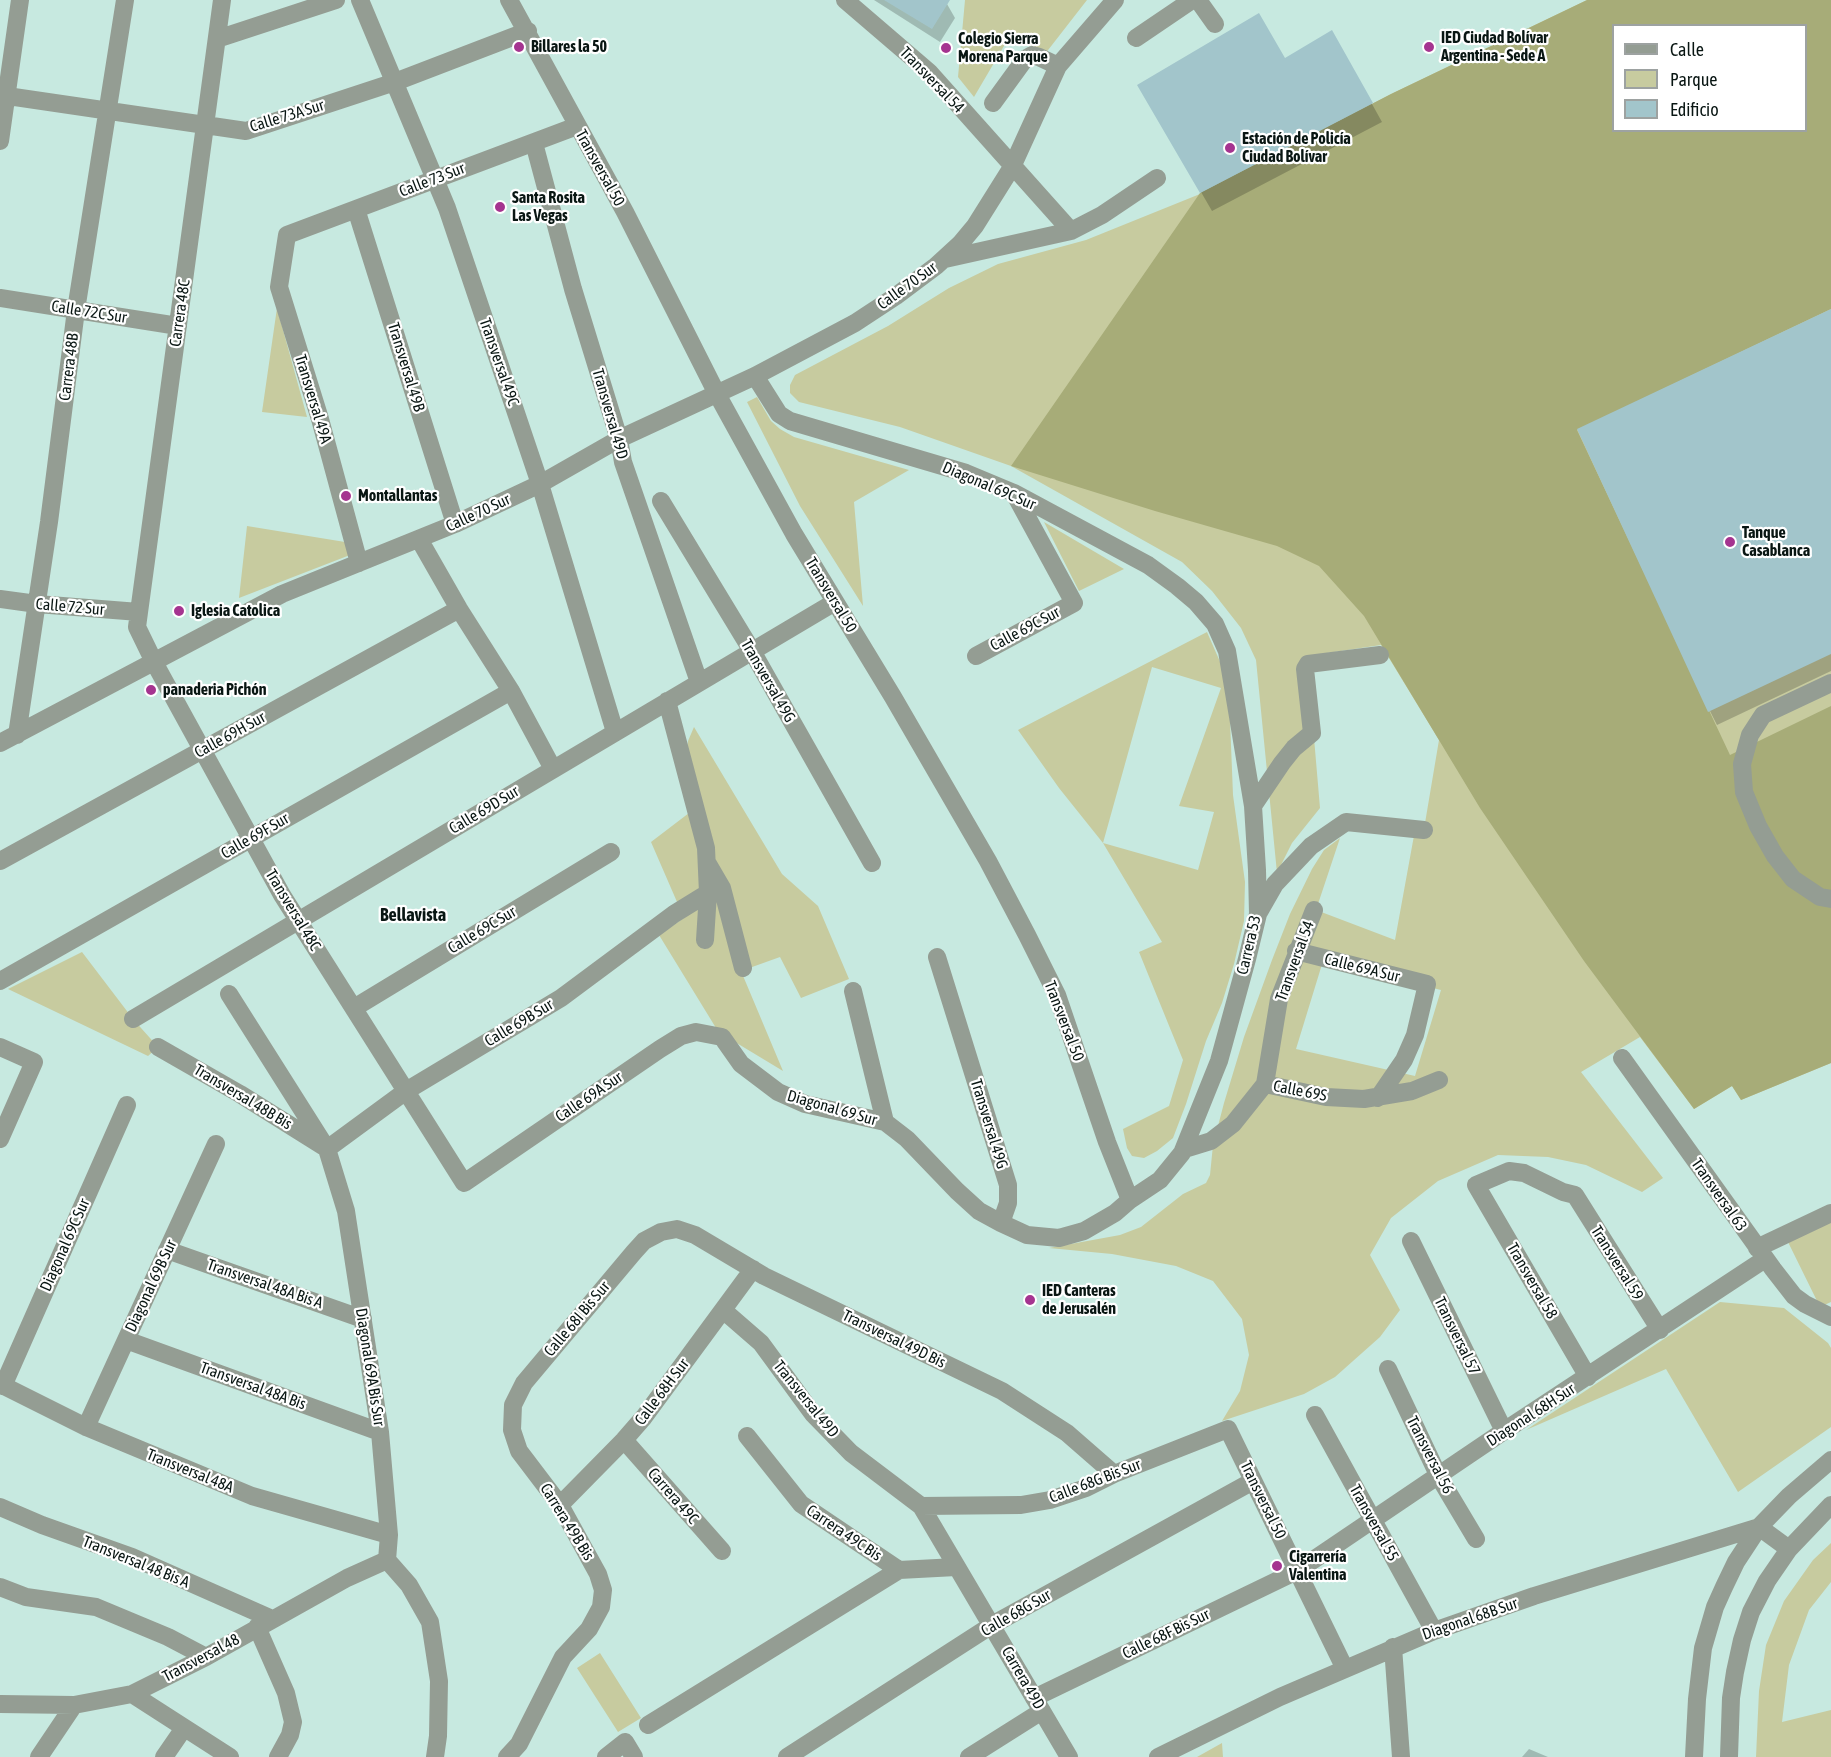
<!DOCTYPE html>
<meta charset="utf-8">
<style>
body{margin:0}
#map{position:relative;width:1831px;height:1757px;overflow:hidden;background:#c7e9e0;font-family:"Asap Condensed",sans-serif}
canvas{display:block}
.legend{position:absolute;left:1612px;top:24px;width:195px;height:108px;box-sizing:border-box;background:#fff;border:2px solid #9da2a1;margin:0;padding:8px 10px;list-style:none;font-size:18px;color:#091613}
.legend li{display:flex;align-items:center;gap:12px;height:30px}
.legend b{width:30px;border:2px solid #9da2a1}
</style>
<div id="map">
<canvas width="1831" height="1757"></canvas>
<ul class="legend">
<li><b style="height:8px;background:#949d93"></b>Calle</li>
<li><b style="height:16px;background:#c7cb9f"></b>Parque</li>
<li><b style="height:16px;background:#a2c5cb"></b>Edificio</li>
</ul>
</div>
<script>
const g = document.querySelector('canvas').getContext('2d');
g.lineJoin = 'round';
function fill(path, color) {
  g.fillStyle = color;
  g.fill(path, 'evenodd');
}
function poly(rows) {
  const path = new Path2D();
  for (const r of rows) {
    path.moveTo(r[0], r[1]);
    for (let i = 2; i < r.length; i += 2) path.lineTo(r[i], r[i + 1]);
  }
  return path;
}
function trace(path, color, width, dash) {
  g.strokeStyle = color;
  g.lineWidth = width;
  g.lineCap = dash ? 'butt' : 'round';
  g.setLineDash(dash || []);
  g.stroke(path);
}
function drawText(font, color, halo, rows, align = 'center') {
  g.font = font + ' "Asap Condensed",sans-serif';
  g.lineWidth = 4.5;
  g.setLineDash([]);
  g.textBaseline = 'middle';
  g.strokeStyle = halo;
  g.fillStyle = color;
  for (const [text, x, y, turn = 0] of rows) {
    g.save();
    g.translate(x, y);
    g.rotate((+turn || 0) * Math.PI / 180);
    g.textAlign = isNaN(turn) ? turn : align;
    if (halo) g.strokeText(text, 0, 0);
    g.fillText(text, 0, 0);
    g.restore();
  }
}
fill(poly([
 [965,0,1087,0,1045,54,1011,34,974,97,958,77],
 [1587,0,1831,0,1831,1063,1741,1100,1732,1086,1694,1109,1640,1037,1581,1072,1663,1178,1642,1192,1586,1165,1548,1157,1498,1155,1438,1181,1391,1218,1370,1255,1400,1310,1380,1337,1335,1377,1304,1394,1222,1421,1240,1391,1249,1355,1242,1319,1213,1281,1176,1266,1112,1254,1049,1248,1120,1235,1141,1227,1183,1194,1206,1183,1210,1175,1213,1145,1224,1103,1244,1037,1272,960,1290,914,1312,869,1324,850,1340,838,1316,910,1395,940,1415,830,1424,829,1439,740,1381,645,1307,656,1320,808,1292,843,1277,873,1256,660,1241,628,1212,591,1182,562,1011,466,900,427,799,402,790,393,790,385,795,375,888,326,949,288,998,264,1086,240,1200,194,1391,94],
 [1614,26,1806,26,1806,130,1614,130],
 [1323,961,1441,990,1415,1076,1296,1049],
 [277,308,307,417,262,412],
 [757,397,771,421,780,429,794,437,909,470,854,502,863,606,800,506,747,402],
 [1044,522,1124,569,1079,591],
 [247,526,345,542,350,555,239,598],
 [1207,632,1221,664,1229,695,1233,795,1245,882,1244,921,1234,964,1222,1003,1206,1041,1186,1104,1173,1138,1157,1151,1144,1158,1132,1156,1127,1148,1123,1129,1169,1106,1183,1060,1139,952,1162,942,1103,843,1059,788,1018,730],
 [1152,667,1221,688,1179,806,1214,812,1198,870,1103,843],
 [694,727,782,874,818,906,849,979,801,998,780,957,741,971,783,1071,735,1042,716,1028,659,935,684,918,651,842,689,813,685,768,688,741],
 [82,952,133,1019,158,1047,148,1056,8,989],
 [1831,1222,1831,1302,1820,1307,1788,1242],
 [1720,1302,1784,1308,1828,1343,1831,1348,1831,1427,1738,1492,1666,1369,1526,1430],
 [1831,1543,1831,1582,1809,1610,1789,1665,1782,1722,1831,1710,1831,1757,1756,1757,1759,1691,1766,1645,1784,1601,1813,1560],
 [600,1653,641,1718,618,1732,577,1668],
 [1222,1743,1223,1757,1197,1757]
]), '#c7cb9f');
fill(poly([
 [1587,0,1831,0,1831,309,1577,430,1730,755,1831,706,1831,1063,1741,1100,1732,1086,1694,1109,1584,961,1480,808,1364,616,1319,566,1277,546,1155,511,1011,466,1200,193,1391,94],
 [1614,26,1806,26,1806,130,1614,130]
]), '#a7ac78');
fill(poly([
 [874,0,949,0,947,4,955,18,940,42],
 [1342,50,1382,122,1212,211,1139,85],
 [1831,311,1831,671,1717,725,1710,711],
 [1529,1749,1548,1757,1522,1757]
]), '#0003');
fill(poly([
 [884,0,950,0,932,29],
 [1259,13,1285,58,1332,30,1373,103,1200,193,1137,85],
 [1831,309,1831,654,1708,712,1577,429]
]), '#a2c5cb');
trace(poly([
 [222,0,137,627,154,662,282,895,464,1183,660,1049,681,1036,696,1032,722,1037,741,1064,778,1092,805,1104,885,1122,907,1139,957,1191,979,1211,1001,1223,1027,1235,1059,1238,1084,1231,1115,1213,1130,1200,1160,1180,1182,1153,1219,1061,1247,959,1258,914,1257,870,1253,806,1227,651,1215,624,1196,602,1177,586,1148,565,1014,493,966,473,790,421,779,414,755,376],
 [360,0,447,208,540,484,615,732],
 [509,0,625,212,717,394,794,534,893,697,988,861,1027,935,1057,995,1107,1142,1130,1200],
 [845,0,929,72,1071,231],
 [1198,0,1215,24],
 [1136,38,1192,0],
 [217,39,336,0],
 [0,95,246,131,395,82,528,31],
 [993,103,1025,59,1032,55,1039,57,1058,66],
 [0,141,20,0],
 [534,143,573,289,619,439,623,462,699,682],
 [356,209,455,524],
 [945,259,1071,231,1102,215,1157,178],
 [0,298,178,326],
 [661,501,752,651,872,863],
 [419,539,459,609,511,691,553,769],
 [359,563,320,419,279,287,287,235,577,126],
 [0,599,37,604,139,612],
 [976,656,1074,603,1014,493],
 [1831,683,1763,715,1750,735,1742,764,1744,792,1758,826,1775,856,1793,879,1820,897,1831,899],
 [667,701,706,848,708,893,705,940],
 [17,735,49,522,76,310,125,0],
 [0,743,282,594,455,524,540,484,619,439,755,376,855,323,896,296,936,266,960,244,975,226,1012,167,1058,66,1115,0],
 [1253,806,1282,763,1294,748,1312,733,1305,669,1308,664,1380,655],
 [0,861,459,609],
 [708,864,722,888,743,968],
 [1259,912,1275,884,1311,846,1346,822,1424,830],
 [1296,951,1427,984,1415,1035,1404,1060,1378,1098],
 [937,957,1008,1185,1008,1203,1001,1223],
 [0,981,511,691],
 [853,991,885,1122],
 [229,994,327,1149,346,1211,380,1432,389,1535,387,1560,409,1585,430,1622,439,1681,438,1736,435,1757],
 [354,1008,611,852],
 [133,1019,835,602],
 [0,1047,34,1062,0,1139],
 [158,1047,240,1094,323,1146],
 [1622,1058,1773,1269,1794,1296,1805,1304,1831,1317],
 [1265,1084,1279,999,1314,910],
 [327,1149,406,1091,561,998,674,914,708,893],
 [1185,1149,1211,1141,1233,1124,1265,1084,1326,1097,1364,1099,1412,1091,1439,1080],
 [1411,1241,1504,1431],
 [1757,1248,1831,1213],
 [167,1250,363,1319],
 [723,1310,761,1343,813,1414,851,1453,921,1506,1069,1757],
 [126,1340,380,1432],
 [1388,1369,1439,1477,1476,1539],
 [1588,1377,1476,1185,1509,1171,1524,1173,1563,1192,1575,1195,1660,1330],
 [0,1384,86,1427,252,1496,389,1535],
 [3,1386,127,1105],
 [1315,1415,1434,1631],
 [86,1427,216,1144],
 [747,1436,801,1504,899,1570],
 [624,1440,722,1551],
 [560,1505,624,1440,644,1417,753,1269],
 [921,1506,1021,1505,1050,1500,1086,1488,1114,1474,1228,1429,1345,1669],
 [0,1507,42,1525,132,1557,272,1619],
 [1759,1527,1789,1549],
 [0,1587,26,1597,96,1607,168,1637,206,1657],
 [257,1627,286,1693,293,1722,290,1735,278,1757],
 [1393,1647,1401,1757],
 [132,1694,230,1757],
 [1034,1698,1297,1571,1504,1431,1765,1259],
 [0,1704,74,1705,132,1694,206,1657,347,1578,387,1560],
 [648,1725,899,1570,956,1567],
 [39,1757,74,1705],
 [164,1757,184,1728],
 [507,1757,519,1744,563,1657,589,1629,601,1607,603,1590,598,1574,560,1505,519,1451,512,1430,513,1405,524,1383,634,1252,644,1241,661,1232,677,1229,695,1235,764,1276,1002,1391,1067,1433,1114,1474],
 [606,1757,625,1742,634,1757],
 [787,1757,992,1625,1253,1481],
 [969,1757,1042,1711],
 [1158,1757,1280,1697,1434,1631,1534,1596,1759,1527],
 [1694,1757,1697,1699,1703,1648,1715,1607,1724,1587,1736,1562,1759,1527,1789,1496,1831,1460],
 [1729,1757,1731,1698,1735,1672,1742,1640,1751,1612,1767,1581,1789,1549,1831,1505]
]), '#949d93', 18);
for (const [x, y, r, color] of [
 [519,47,6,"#a53490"],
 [1429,47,6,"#a53490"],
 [946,48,6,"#a53490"],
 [1230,148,6,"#a53490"],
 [500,207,6,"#a53490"],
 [346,496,6,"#a53490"],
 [1730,542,6,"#a53490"],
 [179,611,6,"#a53490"],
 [151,690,6,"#a53490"],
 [1030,1300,6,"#a53490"],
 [1277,1566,6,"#a53490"]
]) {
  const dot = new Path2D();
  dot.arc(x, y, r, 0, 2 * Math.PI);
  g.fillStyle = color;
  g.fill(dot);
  trace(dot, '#fff', 2);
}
drawText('bold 16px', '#091613', '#fff', [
 ["IED Ciudad Bolívar",1441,38],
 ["Argentina - Sede A",1441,56],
 ["Colegio Sierra",958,39],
 ["Morena Parque",958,57],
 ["Billares la 50",531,47],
 ["Estación de Policía",1242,139],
 ["Ciudad Bolívar",1242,157],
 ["Santa Rosita",512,198],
 ["Las Vegas",512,216],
 ["Montallantas",358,496],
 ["Tanque",1742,533],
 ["Casablanca",1742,551],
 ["Iglesia Catolica",191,611],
 ["panaderia Pichón",163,690],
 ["IED Canteras",1042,1291],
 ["de Jerusalén",1042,1309],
 ["Cigarrería",1289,1557],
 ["Valentina",1289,1575]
], 'left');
drawText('16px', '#091613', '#fff', [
 ["Transversal 54",932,80,46],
 ["Calle 73A Sur",287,116,-17],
 ["Transversal 50",600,168,61],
 ["Calle 73 Sur",432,180,-21],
 ["Calle 70 Sur",907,286,-36],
 ["Calle 72C Sur",89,312,9],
 ["Carrera 48C",180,313,-82],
 ["Transversal 49C",499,362,71],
 ["Carrera 48B",69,367,-83],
 ["Transversal 49B",406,367,73],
 ["Transversal 49A",313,399,73],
 ["Transversal 49D",610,414,74],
 ["Diagonal 69C Sur",989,486,23],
 ["Calle 70 Sur",478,513,-25],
 ["Transversal 50",831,595,59],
 ["Calle 72 Sur",70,607,5],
 ["Calle 69C Sur",1025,629,-28],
 ["Transversal 49G",768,681,60],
 ["Calle 69H Sur",230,735,-29],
 ["Calle 69D Sur",484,810,-31],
 ["Calle 69F Sur",255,836,-30],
 ["Transversal 48C",293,910,59],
 ["Calle 69C Sur",482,930,-31],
 ["Carrera 53",1249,945,-77],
 ["Transversal 54",1295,961,-70],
 ["Calle 69A Sur",1362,968,14],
 ["Transversal 50",1064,1021,69],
 ["Calle 69B Sur",519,1023,-31],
 ["Calle 69S",1300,1091,11],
 ["Transversal 48B Bis",243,1097,31],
 ["Calle 69A Sur",589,1097,-34],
 ["Diagonal 69 Sur",832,1108,16],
 ["Transversal 49G",989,1124,73],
 ["Transversal 63",1719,1195,55],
 ["Diagonal 69C Sur",65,1245,-66],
 ["Transversal 59",1617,1263,58],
 ["Transversal 58",1532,1281,60],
 ["Transversal 48A Bis A",265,1284,19],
 ["Diagonal 69B Sur",151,1286,-65],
 ["Calle 68I Bis Sur",577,1319,-50],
 ["Transversal 57",1457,1336,64],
 ["Transversal 49D Bis",894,1339,26],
 ["Diagonal 69A Bis Sur",370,1367,81],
 ["Transversal 48A Bis",253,1386,20],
 ["Calle 68H Sur",662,1392,-53],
 ["Transversal 49D",806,1399,51],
 ["Diagonal 68H Sur",1531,1415,-33],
 ["Transversal 56",1430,1455,63],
 ["Transversal 48A",190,1471,22],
 ["Calle 68G Bis Sur",1095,1481,-21],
 ["Carrera 49C",673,1496,49],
 ["Transversal 50",1263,1500,64],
 ["Carrera 49B Bis",567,1522,58],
 ["Transversal 55",1374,1523,61],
 ["Carrera 49C Bis",844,1533,34],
 ["Transversal 48 Bis A",136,1562,22],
 ["Calle 68G Sur",1016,1613,-30],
 ["Diagonal 68B Sur",1470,1619,-19],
 ["Calle 68F Bis Sur",1166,1634,-26],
 ["Transversal 48",201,1658,-28],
 ["Carrera 49D",1023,1678,60]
]);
drawText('bold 18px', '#091613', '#fff', [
 ["Bellavista",413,915]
]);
</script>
